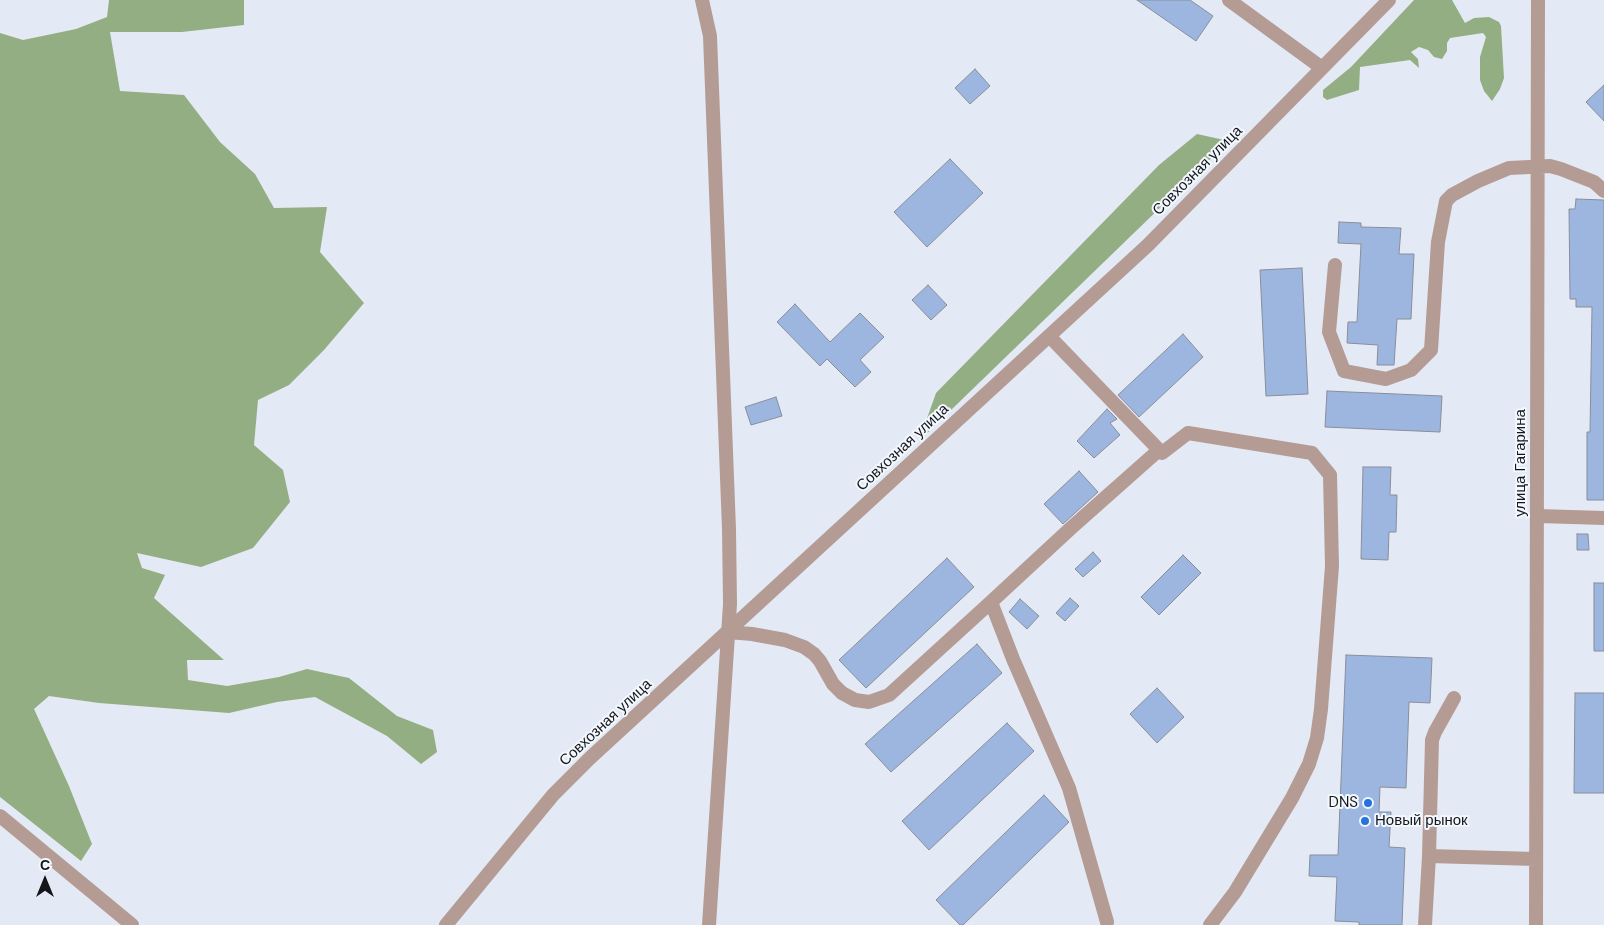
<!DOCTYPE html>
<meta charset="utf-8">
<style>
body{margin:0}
#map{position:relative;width:1604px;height:925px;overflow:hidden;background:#e4eaf5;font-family:"DM Sans",sans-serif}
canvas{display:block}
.north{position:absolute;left:20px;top:855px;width:50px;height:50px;-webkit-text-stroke:4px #f3f7fe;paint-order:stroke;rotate:0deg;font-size:14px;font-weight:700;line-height:20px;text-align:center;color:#141619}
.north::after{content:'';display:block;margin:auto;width:18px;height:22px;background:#141619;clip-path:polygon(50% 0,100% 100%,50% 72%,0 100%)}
</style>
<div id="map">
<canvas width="1604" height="925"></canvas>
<div class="north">С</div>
</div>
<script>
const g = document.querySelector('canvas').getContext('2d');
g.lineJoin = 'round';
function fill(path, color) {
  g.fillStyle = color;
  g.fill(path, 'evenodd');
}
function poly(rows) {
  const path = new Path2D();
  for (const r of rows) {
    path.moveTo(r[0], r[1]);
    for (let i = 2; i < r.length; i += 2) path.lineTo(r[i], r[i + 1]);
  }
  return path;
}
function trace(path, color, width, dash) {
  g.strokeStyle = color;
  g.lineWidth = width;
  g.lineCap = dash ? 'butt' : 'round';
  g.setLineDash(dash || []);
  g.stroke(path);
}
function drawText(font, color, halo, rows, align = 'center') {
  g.font = font + ' "DM Sans",sans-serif';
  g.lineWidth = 4;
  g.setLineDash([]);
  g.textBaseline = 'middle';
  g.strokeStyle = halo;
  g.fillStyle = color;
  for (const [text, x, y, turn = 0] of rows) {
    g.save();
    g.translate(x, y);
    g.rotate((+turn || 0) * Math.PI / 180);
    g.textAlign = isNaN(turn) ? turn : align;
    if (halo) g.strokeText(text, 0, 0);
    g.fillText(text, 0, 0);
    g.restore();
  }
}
fill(poly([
 [109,0,244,0,244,25,182,32,110,32,120,91,184,95,220,142,255,174,274,208,327,207,320,252,364,303,324,350,289,385,258,400,254,445,283,470,290,502,253,548,201,567,137,553,142,568,165,575,154,598,224,660,187,660,188,680,227,686,279,677,307,669,349,678,397,716,433,730,437,752,421,764,387,736,315,697,277,702,229,713,99,703,49,696,34,709,69,786,92,844,81,861,0,797,0,33,23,40,76,29,107,17],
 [1414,0,1452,0,1465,23,1474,18,1489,17,1499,22,1501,26,1504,78,1500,89,1492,101,1484,91,1480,80,1480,57,1486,37,1483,33,1450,38,1447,43,1447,51,1442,59,1434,57,1428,50,1419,47,1411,52,1418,59,1419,68,1410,60,1360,67,1359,90,1327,100,1323,97,1323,90,1351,67],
 [1197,134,1229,141,919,441,936,393,1159,165]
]), '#94ae83');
const building = poly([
 [1137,0,1190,0,1213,16,1196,41,1137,0],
 [975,69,990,86,970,104,955,88,975,69],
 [1604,85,1604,121,1586,102,1604,85],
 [950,159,983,193,927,247,894,212,950,159],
 [1576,199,1604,200,1604,500,1587,500,1587,432,1590,432,1592,307,1576,307,1576,299,1570,299,1569,209,1575,209,1576,199],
 [1339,222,1361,223,1361,227,1401,228,1399,254,1414,254,1411,319,1397,319,1394,365,1377,365,1378,345,1347,343,1348,322,1357,322,1361,244,1338,243,1339,222],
 [1302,268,1308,394,1266,396,1260,270,1302,268],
 [928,285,947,305,931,320,912,300,928,285],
 [795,304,830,342,860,313,884,337,860,360,871,372,855,387,827,359,820,366,777,322,795,304],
 [1183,334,1203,357,1139,417,1118,395,1183,334],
 [1327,391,1442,396,1440,432,1325,427,1327,391],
 [776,397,782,416,751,425,745,407,776,397],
 [1107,409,1117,419,1110,423,1120,435,1094,458,1077,441,1107,409],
 [1363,467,1391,467,1390,495,1397,495,1396,532,1389,532,1388,560,1361,559,1363,467],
 [1079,471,1098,492,1063,524,1044,504,1079,471],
 [1577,534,1588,534,1589,550,1577,550,1577,534],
 [1093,552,1101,561,1083,577,1075,569,1093,552],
 [1183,555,1201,573,1159,615,1141,597,1183,555],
 [947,558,974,587,866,688,839,660,947,558],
 [1594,583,1604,583,1604,651,1594,651,1594,583],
 [1070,598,1079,606,1065,621,1056,613,1070,598],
 [1020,599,1039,616,1027,629,1009,612,1020,599],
 [977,644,1002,673,891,772,865,744,977,644],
 [1346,655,1432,658,1430,703,1409,702,1406,788,1380,787,1379,812,1391,812,1389,847,1405,848,1402,925,1359,925,1359,922,1335,921,1337,877,1309,876,1310,855,1338,855,1346,655],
 [1157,688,1184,717,1157,743,1130,714,1157,688],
 [1575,693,1604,693,1604,793,1574,793,1575,693],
 [1007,723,1034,751,929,850,902,821,1007,723],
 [1044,795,1069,822,963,925,960,925,936,900,1044,795]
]);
fill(building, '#9db6e0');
trace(building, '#888e98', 1);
trace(poly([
 [702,0,710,36,729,529,730,604,709,925],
 [1229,0,1322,68],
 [1335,265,1329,332,1344,371,1386,379,1411,370,1431,350,1438,242,1446,201,1452,195,1478,181,1509,168,1550,166,1561,169,1594,182,1604,191],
 [1049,336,1162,453,1188,433,1312,453,1330,475,1332,566,1321,709,1317,738,1309,764,1292,798,1235,892,1210,925],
 [1538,516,1604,518],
 [728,632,752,634,785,640,804,647,814,654,820,661,833,684,842,693,855,700,869,702,889,695,991,602],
 [0,816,132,925],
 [1429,856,1536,859],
 [1107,922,1069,788,1013,659,991,602,1071,528,1159,450],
 [446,925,553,795,590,758,1148,245,1389,0],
 [1425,925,1429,856,1432,740,1435,732,1454,698],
 [1536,925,1538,0]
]), '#b49c95', 14);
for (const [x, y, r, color] of [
 [1368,803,5,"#2673de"],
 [1365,821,5,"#2673de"]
]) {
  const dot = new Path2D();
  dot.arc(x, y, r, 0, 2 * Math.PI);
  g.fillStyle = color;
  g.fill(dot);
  trace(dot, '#f3f7fe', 2);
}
drawText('15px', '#141619', '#f3f7fe', [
 ["Совхозная улица",1198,171,-45],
 ["Совхозная улица",903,448,-43],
 ["улица Гагарина",1521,463,-90],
 ["Совхозная улица",606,723,-43]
]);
drawText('15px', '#141619', '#f3f7fe', [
 ["DNS",1358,803],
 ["Новый рынок",1375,821,"left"]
], 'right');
</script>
